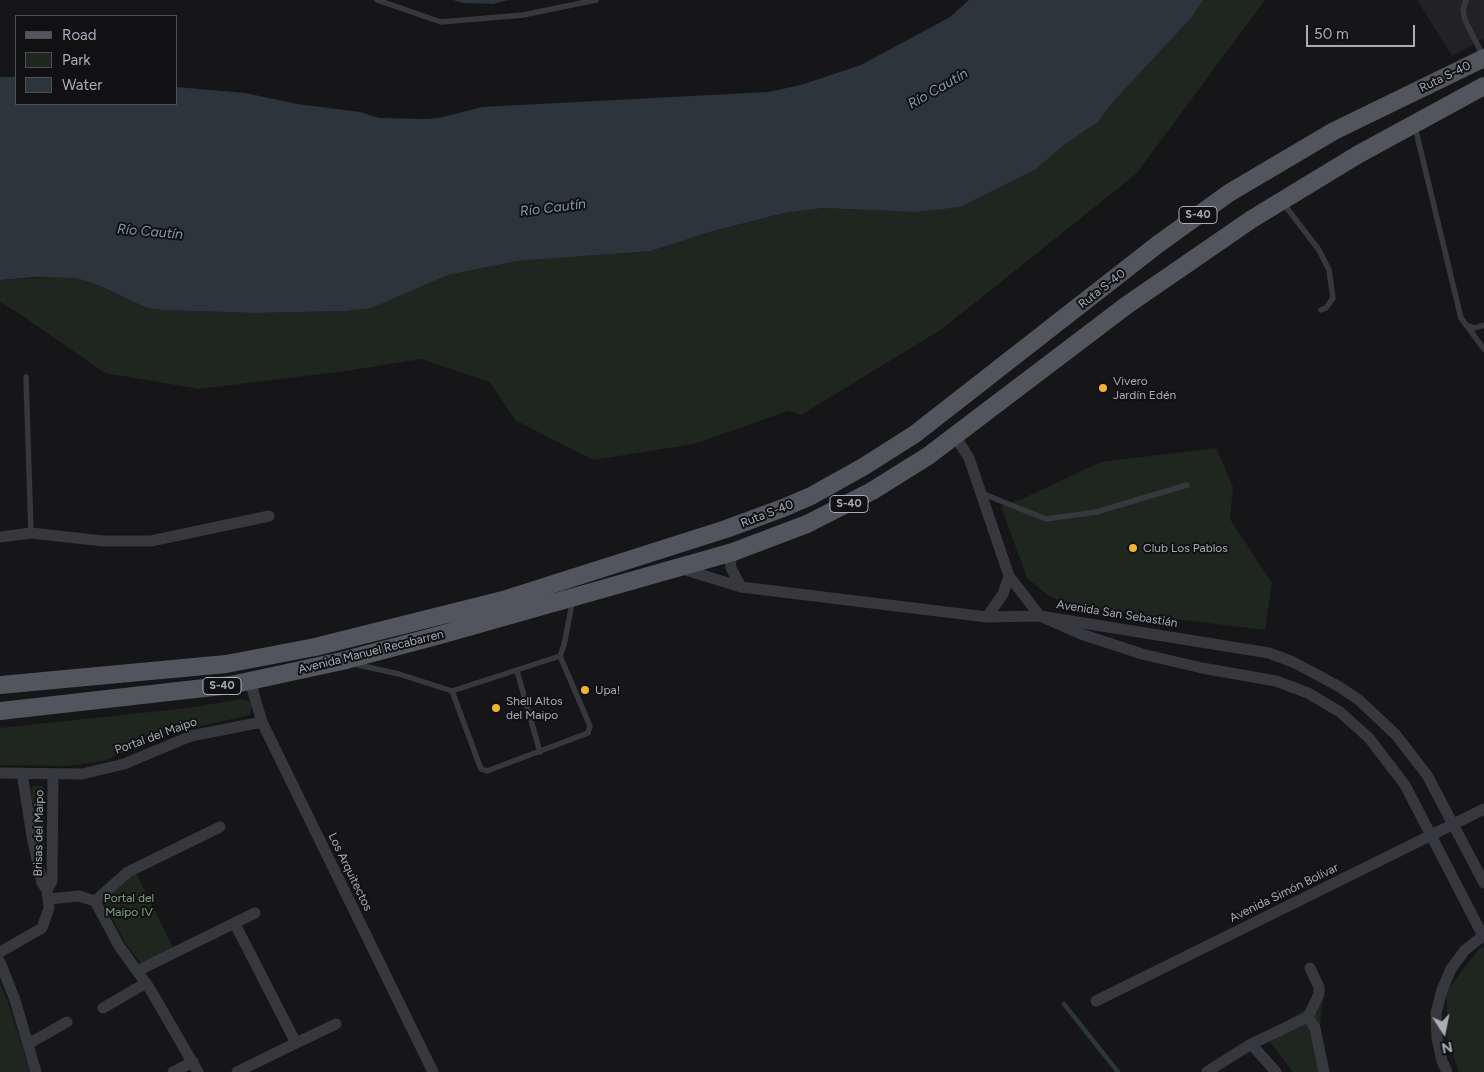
<!DOCTYPE html>
<meta charset="utf-8">
<style>
body{margin:0}
#map{position:relative;width:1484px;height:1072px;overflow:hidden;background:#161618;font-family:Figtree,sans-serif}
canvas{display:block}
.legend{position:absolute;left:15px;top:15px;width:162px;height:90px;box-sizing:border-box;background:#111113;border:1px solid #4d4f55;margin:0;padding:6px 9px;list-style:none;font-size:15px;color:#a8adb8}
.legend li{display:flex;align-items:center;gap:10px;height:25px}
.legend b{width:25px;border:1px solid #4d4f55}
.north{position:absolute;left:1419px;top:1007px;width:50px;height:50px;-webkit-text-stroke:4px #111113;paint-order:stroke;rotate:169deg;font-size:14px;font-weight:700;line-height:20px;text-align:center;color:#a8adb8}
.north::after{content:'';display:block;margin:auto;width:18px;height:22px;background:#a8adb8;clip-path:polygon(50% 0,100% 100%,50% 72%,0 100%)}
.scale{position:absolute;left:1306px;top:25px;width:109px;height:22px;box-sizing:border-box;border:2px solid #a8adb8;border-top:0;padding-left:6px;font-size:15px;line-height:18px;white-space:nowrap;color:#a8adb8;-webkit-text-stroke:4px #111113;paint-order:stroke}
</style>
<div id="map">
<canvas width="1484" height="1072"></canvas>
<ul class="legend">
<li><b style="height:6px;background:#53555c"></b>Road</li>
<li><b style="height:14px;background:#1e261f"></b>Park</li>
<li><b style="height:14px;background:#2c353c"></b>Water</li>
</ul>
<div class="north">N</div>
<div class="scale">50 m</div>
</div>
<script>
const g = document.querySelector('canvas').getContext('2d');
g.lineJoin = 'round';
function fill(path, color) {
  g.fillStyle = color;
  g.fill(path, 'evenodd');
}
function poly(rows) {
  const path = new Path2D();
  for (const r of rows) {
    path.moveTo(r[0], r[1]);
    for (let i = 2; i < r.length; i += 2) path.lineTo(r[i], r[i + 1]);
  }
  return path;
}
function trace(path, color, width, dash) {
  g.strokeStyle = color;
  g.lineWidth = width;
  g.lineCap = dash ? 'butt' : 'round';
  g.setLineDash(dash || []);
  g.stroke(path);
}
function drawText(font, color, halo, rows, align = 'center') {
  g.font = font + ' Figtree,sans-serif';
  g.lineWidth = 4;
  g.setLineDash([]);
  g.textBaseline = 'middle';
  g.strokeStyle = halo;
  g.fillStyle = color;
  for (const [text, x, y, turn = 0] of rows) {
    g.save();
    g.translate(x, y);
    g.rotate((+turn || 0) * Math.PI / 180);
    g.textAlign = isNaN(turn) ? turn : align;
    if (halo) g.strokeText(text, 0, 0);
    g.fillText(text, 0, 0);
    g.restore();
  }
}
fill(poly([
 [1417,0,1484,0,1484,39,1452,56]
]), '#222225');
fill(poly([
 [1203,0,1265,0,1136,174,942,329,801,415,788,411,694,444,593,460,515,420,490,382,421,359,346,371,199,389,105,373,20,314,0,302,0,280,60,277,76,278,98,285,147,308,164,310,255,313,345,311,371,307,448,275,517,261,651,251,713,231,784,213,823,208,888,211,960,207,1036,169,1064,145,1098,122,1112,103,1192,17],
 [1216,448,1233,487,1230,519,1272,583,1265,630,1084,608,1050,597,1027,578,1001,506,1022,499,1101,462],
 [242,699,250,701,252,704,250,715,169,733,103,761,67,766,0,765,0,728,188,708],
 [33,786,43,786,45,790,44,866,40,870,31,790],
 [136,873,174,949,141,963,129,949,103,902,105,897],
 [1484,946,1484,1072,1459,1072,1447,1038,1447,1005,1445,993,1478,950],
 [0,983,9,1005,30,1072,0,1072],
 [1323,999,1320,1024,1323,1072,1293,1072,1264,1034]
]), '#1e261f');
fill(poly([
 [453,0,508,0,493,4,463,3],
 [969,0,1203,0,1192,17,1112,103,1098,122,1064,145,1036,169,960,207,915,212,823,208,784,213,713,231,651,251,517,261,448,275,371,308,345,311,255,313,164,310,147,308,98,285,76,278,35,277,0,280,0,77,16,77,16,104,176,104,176,87,245,93,297,104,360,112,379,118,426,119,439,118,482,107,768,92,801,85,861,65,950,17]
]), '#2c353c');
trace(poly([
 [1064,1004,1118,1072]
]), '#2c353c', 4.5);
trace(poly([
 [377,0,441,22,523,15,596,0],
 [1466,0,1463,10,1465,20,1483,56],
 [1415,127,1461,318,1484,349],
 [1283,203,1319,250,1329,270,1333,298,1326,308,1321,310],
 [1466,325,1475,328,1484,325],
 [26,377,31,533],
 [981,493,1046,519,1096,512,1187,485],
 [354,664,399,674,452,691,560,656,564,645,573,599],
 [517,671,540,752],
 [452,691,481,769,487,771,588,733,590,726,560,656]
]), '#37383d', 5.5);
trace(poly([
 [955,436,969,458,1009,576,1040,616,1081,634,1142,654,1202,668,1276,681,1308,693,1340,712,1369,738,1405,785,1483,936],
 [0,537,31,533,103,541,151,541,269,516],
 [733,552,730,559,731,568,741,587],
 [679,568,741,587,987,617,1040,616,1269,653,1293,662,1338,686,1359,700,1396,735,1427,775,1484,883],
 [987,617,1003,594,1009,576],
 [250,681,262,722,433,1072],
 [0,773,82,774,124,764,191,736,262,722],
 [47,890,52,881,53,775],
 [48,899,79,896,95,901,119,946,150,989,198,1072],
 [95,901,128,872,220,827],
 [235,924,296,1043,237,1072],
 [0,952,42,928,49,908,47,890,42,883,32,836,22,773],
 [0,962,15,1000,36,1072],
 [1310,968,1319,987,1319,994,1308,1017,1315,1028,1324,1072],
 [137,971,255,913],
 [1096,1001,1484,809],
 [103,1008,146,983],
 [296,1043,336,1024],
 [28,1044,67,1022],
 [1251,1044,1276,1072],
 [173,1072,193,1062],
 [1207,1072,1251,1044,1308,1017],
 [1447,1072,1442,1061,1437,1038,1436,1013,1442,990,1451,969,1465,950,1484,935]
]), '#37383d', 11);
trace(poly([
 [0,685,226,664,315,647,503,600,726,529,783,508,811,496,863,467,915,434,1157,245,1229,193,1334,131,1484,58],
 [0,711,231,685,342,661,440,635,733,552,807,524,872,491,928,456,1127,305,1252,219,1359,154,1484,86]
]), '#53555c', 18);
for (const [x, y, r, color] of [
 [1103,388,5,"#f2b134"],
 [1133,548,5,"#f2b134"],
 [585,690,5,"#f2b134"],
 [496,708,5,"#f2b134"]
]) {
  const dot = new Path2D();
  dot.arc(x, y, r, 0, 2 * Math.PI);
  g.fillStyle = color;
  g.fill(dot);
  trace(dot, '#111113', 2);
}
for (const [x, y, w] of [
 [1198,215,38],
 [849,504,38],
 [222,686,38]
]) {
  const box = new Path2D();
  box.roundRect(x - w / 2, y - 8.5, w, 17, 4);
  g.fillStyle = '#111113';
  g.fill(box);
  trace(box, '#a8adb8', 1);
}
drawText('bold 11px', '#a8adb8', null, [
 ["S-40",1198,215],
 ["S-40",849,504],
 ["S-40",222,686]
]);
drawText('12px', '#a8adb8', '#111113', [
 ["Ruta S-40",1445,77,-26],
 ["Ruta S-40",1102,289,-38],
 ["Ruta S-40",767,514,-21],
 ["Avenida San Sebastián",1117,614,9],
 ["Avenida Manuel Recabarren",371,652,-14],
 ["Portal del Maipo",156,736,-20],
 ["Brisas del Maipo",39,833,-89],
 ["Los Arquitectos",350,872,64],
 ["Avenida Simón Bolívar",1284,893,-26]
]);
drawText('12px', '#a8adb8', '#111113', [
 ["Vivero",1113,381],
 ["Jardín Edén",1113,395],
 ["Club Los Pablos",1143,548],
 ["Upa!",595,690],
 ["Shell Altos",506,701],
 ["del Maipo",506,715]
], 'left');
drawText('12px', '#7fa381', '#111113', [
 ["Portal del",129,898],
 ["Maipo IV",129,912]
]);
drawText('italic 14px', '#7f9bb3', '#111113', [
 ["Río Cautín",938,89,-30],
 ["Río Cautín",553,208,-7],
 ["Río Cautín",150,232,5]
]);
</script>
